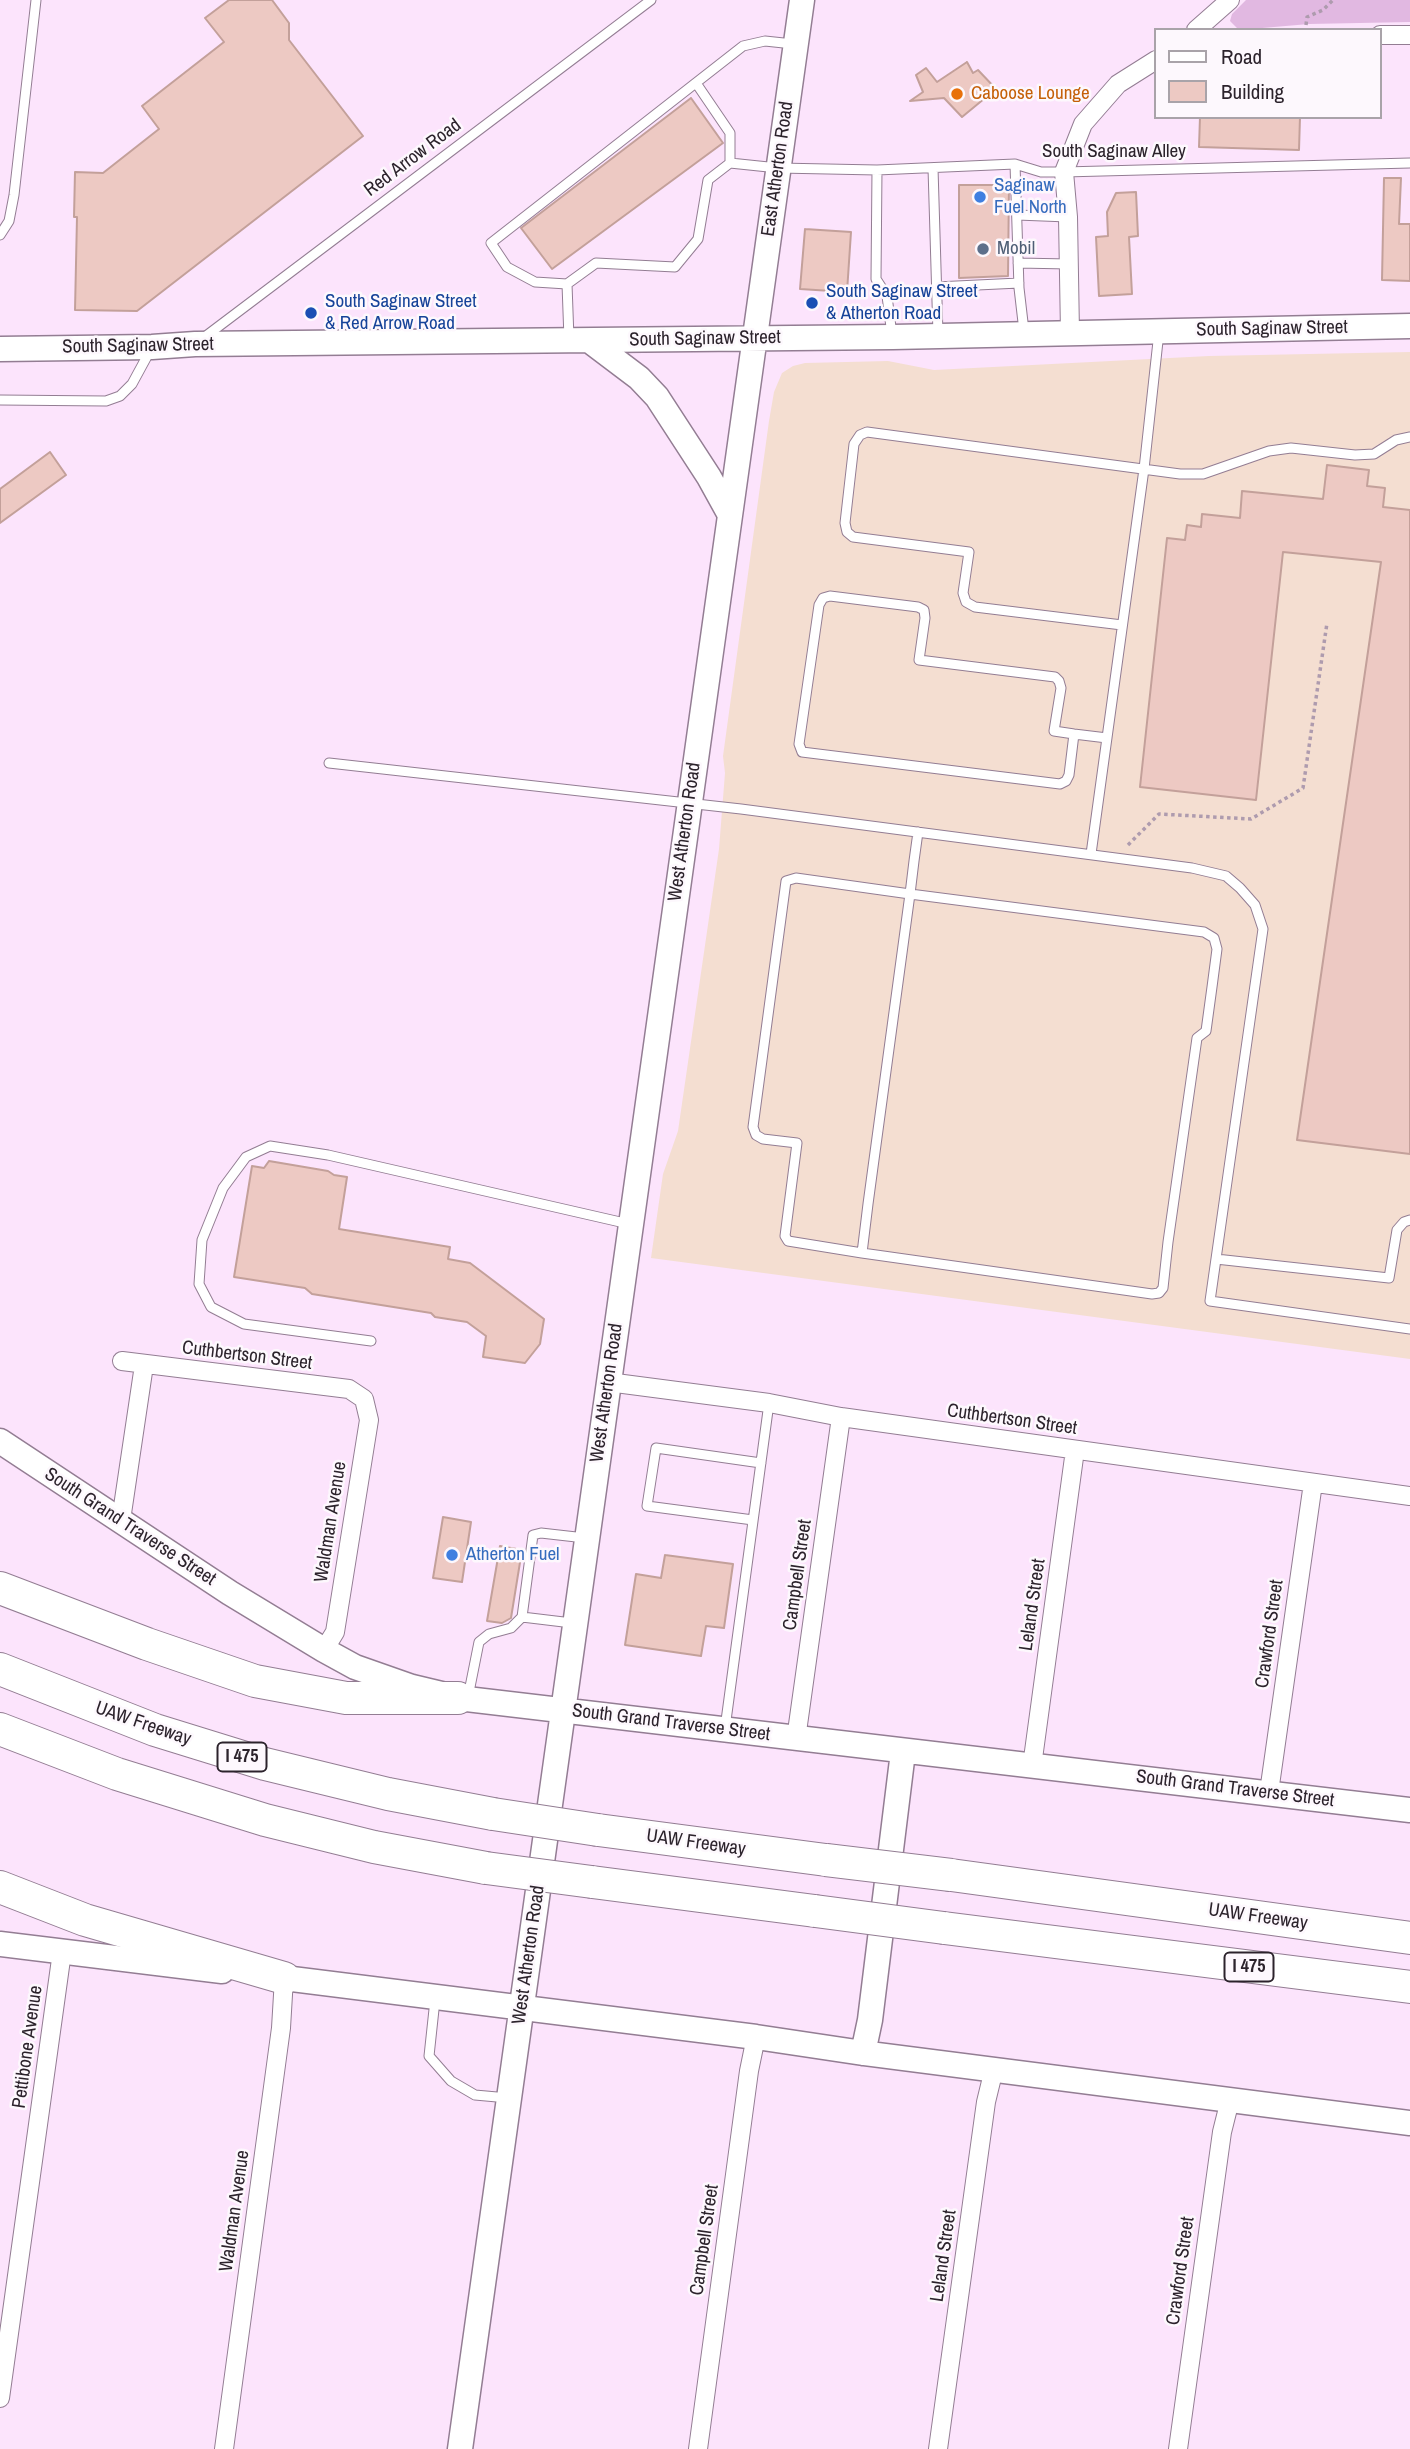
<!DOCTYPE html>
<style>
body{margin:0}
#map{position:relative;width:1410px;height:2449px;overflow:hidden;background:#fce4fc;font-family:"Archivo Narrow",sans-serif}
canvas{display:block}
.legend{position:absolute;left:1154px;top:28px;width:228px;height:91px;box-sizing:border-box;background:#fdf8fd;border:2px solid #a9a3a9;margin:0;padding:9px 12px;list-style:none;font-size:21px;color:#2c232c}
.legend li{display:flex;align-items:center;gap:14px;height:35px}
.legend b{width:35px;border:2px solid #a9a3a9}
</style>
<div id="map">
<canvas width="1410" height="2449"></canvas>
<ul class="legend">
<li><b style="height:9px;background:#fff"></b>Road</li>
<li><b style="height:19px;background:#edc9c3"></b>Building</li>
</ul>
</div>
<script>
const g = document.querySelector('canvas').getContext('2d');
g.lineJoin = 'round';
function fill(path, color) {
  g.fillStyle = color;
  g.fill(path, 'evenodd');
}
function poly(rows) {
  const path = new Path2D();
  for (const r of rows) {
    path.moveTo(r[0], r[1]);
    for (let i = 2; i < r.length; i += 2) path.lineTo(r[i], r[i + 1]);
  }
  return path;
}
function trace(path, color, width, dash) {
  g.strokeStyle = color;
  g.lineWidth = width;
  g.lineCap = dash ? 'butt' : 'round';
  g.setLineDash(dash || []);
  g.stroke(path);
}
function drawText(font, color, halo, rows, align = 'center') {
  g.font = font + ' "Archivo Narrow",sans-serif';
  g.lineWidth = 5;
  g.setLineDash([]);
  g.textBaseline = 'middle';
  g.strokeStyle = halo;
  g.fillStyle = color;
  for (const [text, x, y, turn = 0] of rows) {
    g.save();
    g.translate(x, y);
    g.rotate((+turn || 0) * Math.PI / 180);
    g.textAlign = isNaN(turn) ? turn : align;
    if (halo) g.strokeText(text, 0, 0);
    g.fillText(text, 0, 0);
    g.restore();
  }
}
fill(poly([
 [1410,352,1410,1359,651,1258,663,1174,678,1131,719,849,725,773,723,756,769,421,774,392,782,373,793,366,805,363,888,361,934,370,1209,356]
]), '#f4ded1');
fill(poly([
 [1246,0,1410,0,1410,22,1309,24,1239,30,1230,21,1232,14]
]), '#e1b8e1');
const building = poly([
 [229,0,272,0,289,23,289,40,363,136,137,311,75,310,77,217,74,217,75,172,103,173,159,129,142,106,224,42,205,18,229,0],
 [967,62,973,73,978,70,996,89,962,117,944,98,910,101,923,92,916,75,926,68,937,82,967,62],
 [691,98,723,143,552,269,521,228,691,98],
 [1200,117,1300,117,1299,150,1199,147,1200,117],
 [1384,178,1401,178,1399,224,1410,224,1410,281,1382,280,1384,178],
 [959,185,1009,185,1008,276,959,278,959,185],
 [1136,192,1138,236,1129,237,1132,294,1099,296,1096,237,1108,236,1107,212,1116,193,1136,192],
 [805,229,851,232,847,292,800,289,805,229],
 [50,452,66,475,0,523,0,489,50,452],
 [1327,465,1369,470,1367,486,1385,488,1383,507,1410,510,1410,1154,1297,1140,1381,562,1283,552,1256,800,1140,787,1167,538,1185,540,1187,525,1201,527,1202,514,1240,518,1242,491,1323,499,1327,465],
 [269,1161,328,1171,334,1175,347,1177,339,1229,450,1247,448,1259,470,1263,544,1319,540,1344,525,1363,483,1357,486,1336,467,1322,435,1317,431,1313,312,1294,305,1288,234,1277,252,1166,264,1168,269,1161],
 [443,1517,471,1522,462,1582,433,1578,443,1517],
 [500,1546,522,1550,511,1618,502,1623,487,1621,500,1546],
 [665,1555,733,1564,724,1628,706,1626,701,1656,625,1645,636,1574,661,1578,665,1555]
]);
fill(building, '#edc9c3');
trace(building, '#c3a09a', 2);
const lane = poly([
 [696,83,730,133,730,163],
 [1015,164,1019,288,1024,331],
 [933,168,938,334],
 [877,170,876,279,887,296,892,335],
 [1017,215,1068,217],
 [0,235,9,221,14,195,36,0],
 [1018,263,1069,264],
 [567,284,596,263,675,267,698,239,708,180,730,163,778,168,877,170,1015,164,1041,172,1064,172,1410,163],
 [936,287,1019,283],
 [202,339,651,0],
 [569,339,567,284,535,282,507,267,491,243,743,46,765,41,793,44],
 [0,400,106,401,120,396,132,384,151,349],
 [1122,625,975,607,966,602,963,593,969,552,853,537,847,532,845,523,854,444,860,435,867,432,1180,474,1203,474,1269,451,1291,448,1355,455,1374,454,1396,440,1410,437],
 [1074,734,1069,775,1066,781,1060,784,802,752,799,744,819,605,823,598,830,596,918,607,924,610,925,618,919,660,1055,677,1059,681,1061,688,1054,731,1074,734,1107,738],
 [329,763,741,809,1192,868,1226,876,1240,888,1255,905,1263,929,1210,1301,1410,1329],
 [1091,854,1144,469,1159,332],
 [862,1253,788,1241,785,1236,797,1143,763,1139,756,1135,753,1127,786,881,796,878,910,894,1204,932,1214,938,1217,949,1212,987,1206,1031,1197,1038,1168,1242,1163,1288,1159,1293,1152,1294,862,1253,868,1204,910,894,914,861,918,832],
 [1216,1259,1389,1278,1397,1230,1404,1222,1410,1220],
 [371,1341,244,1324,211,1307,199,1284,202,1240,223,1188,246,1157,270,1146,328,1155,629,1224],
 [753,1520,647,1506,656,1448,761,1463],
 [522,1617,533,1535,541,1533,585,1538],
 [468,1697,479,1642,489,1634,511,1628,522,1617,572,1623],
 [725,1728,769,1403],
 [435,2000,429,2056,451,2081,475,2095,508,2098]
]);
const street = poly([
 [1196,30,1230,0],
 [1380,35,1410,35],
 [1070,333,1068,217,1064,172,1083,124,1118,84,1156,60],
 [122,1361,349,1389,364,1399,369,1420,335,1632,324,1650],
 [608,1382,769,1403,841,1417,1410,1496],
 [121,1520,144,1365],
 [796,1739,841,1417],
 [1032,1766,1075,1450],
 [1269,1792,1313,1483],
 [0,2398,62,1952],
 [224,2449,281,2028,284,1978],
 [698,2449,749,2071,756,2037],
 [938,2449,986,2102,994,2069],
 [1178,2449,1222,2132,1230,2100]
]);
const secondary = poly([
 [590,341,639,378,657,397,709,477,730,515],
 [0,349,152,347,195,344,893,337,1410,326],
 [0,1441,230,1593,324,1650,355,1667,412,1687,458,1698,1410,1810],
 [0,1944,222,1971],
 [268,1976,756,2037,863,2053,1410,2123],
 [863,2053,870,2020,903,1752],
 [460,2449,802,0]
]);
const highway = poly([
 [0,1588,147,1644,255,1681,346,1698,458,1698],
 [0,1669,155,1730,265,1764,388,1794,493,1814],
 [0,1729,117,1774,265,1820,374,1847,486,1868],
 [598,1830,826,1860],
 [951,1875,1410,1938],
 [592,1882,815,1911],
 [0,1887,85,1920,284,1978],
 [944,1928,1410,1987]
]);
trace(lane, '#937d93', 11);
trace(street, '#937d93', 20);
trace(secondary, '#937d93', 27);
trace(highway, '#937d93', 34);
trace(poly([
 [1306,25,1307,17,1323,10,1333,0],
 [1128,845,1159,814,1251,819,1303,788,1327,623]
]), '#ae9bae', 3.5, [3.5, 3.5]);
trace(lane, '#fff', 9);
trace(street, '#fff', 18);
trace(secondary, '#fff', 24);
trace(highway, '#fff', 32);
const highwayBridge = poly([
 [493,1814,598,1830],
 [826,1860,951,1875],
 [486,1868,592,1882],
 [815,1911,944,1928]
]);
trace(highwayBridge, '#937d93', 34, []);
trace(highwayBridge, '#fff', 32);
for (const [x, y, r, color] of [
 [957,94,7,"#e8710a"],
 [980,197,7,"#3f7fe0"],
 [983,249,7,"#5c6f8a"],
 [812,303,7,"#1a4fb4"],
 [311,313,7,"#1a4fb4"],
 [452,1555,7,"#3f7fe0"]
]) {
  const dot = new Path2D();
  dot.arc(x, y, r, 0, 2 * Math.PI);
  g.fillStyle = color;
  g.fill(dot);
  trace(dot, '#fdf8fd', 2.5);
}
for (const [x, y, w] of [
 [242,1757,49],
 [1249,1967,49]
]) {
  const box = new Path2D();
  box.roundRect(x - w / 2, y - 14.5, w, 29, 5);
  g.fillStyle = '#fdf8fd';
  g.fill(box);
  trace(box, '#2c232c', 2);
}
drawText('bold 18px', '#2c232c', null, [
 ["I 475",242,1757],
 ["I 475",1249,1967]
]);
drawText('19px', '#c56008', '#fdf8fd', [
 ["Caboose Lounge",971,94]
], 'left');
drawText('19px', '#2c232c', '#fdf8fd', [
 ["South Saginaw Alley",1114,152],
 ["Red Arrow Road",413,158,-37],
 ["East Atherton Road",778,169,-82],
 ["South Saginaw Street",1272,329,-1],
 ["South Saginaw Street",705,339,-1],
 ["South Saginaw Street",138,346,-1],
 ["West Atherton Road",685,832,-82],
 ["Cuthbertson Street",247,1356,7],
 ["West Atherton Road",607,1393,-82],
 ["Cuthbertson Street",1012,1420,8],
 ["Waldman Avenue",331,1522,-81],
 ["South Grand Traverse Street",130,1527,33],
 ["Campbell Street",798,1575,-82],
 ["Leland Street",1033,1605,-82],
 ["Crawford Street",1270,1634,-82],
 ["South Grand Traverse Street",671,1723,7],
 ["UAW Freeway",143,1724,19],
 ["South Grand Traverse Street",1235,1789,7],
 ["UAW Freeway",696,1843,8],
 ["UAW Freeway",1258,1917,8],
 ["West Atherton Road",529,1955,-82],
 ["Pettibone Avenue",28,2047,-82],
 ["Waldman Avenue",235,2211,-82],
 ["Campbell Street",705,2240,-82],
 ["Leland Street",944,2256,-82],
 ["Crawford Street",1181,2271,-82]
]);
drawText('19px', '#366cbe', '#fdf8fd', [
 ["Saginaw",994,186],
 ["Fuel North",994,208],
 ["Atherton Fuel",466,1555]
], 'left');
drawText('19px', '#4e5e75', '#fdf8fd', [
 ["Mobil",997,249]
], 'left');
drawText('19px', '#164399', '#fdf8fd', [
 ["South Saginaw Street",826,292],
 ["& Atherton Road",826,314],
 ["South Saginaw Street",325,302],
 ["& Red Arrow Road",325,324]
], 'left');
</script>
